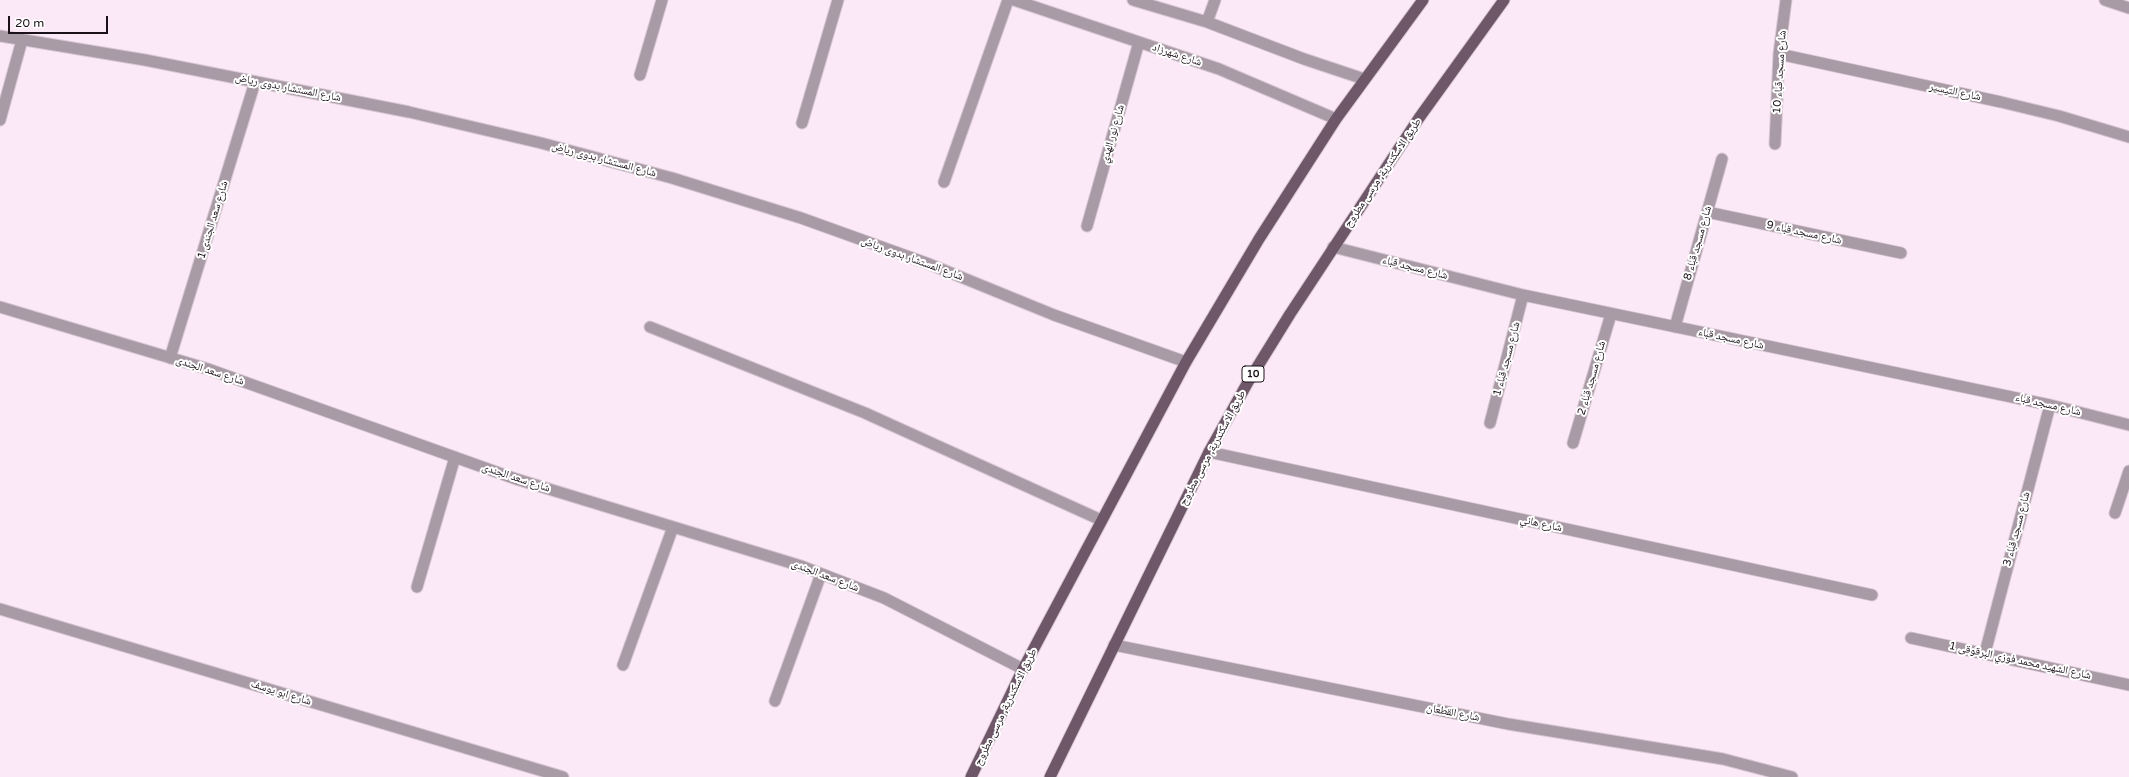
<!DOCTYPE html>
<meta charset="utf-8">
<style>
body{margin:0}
#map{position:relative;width:2129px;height:777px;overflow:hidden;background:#fce9f7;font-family:"Varela Round",sans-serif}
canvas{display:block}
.scale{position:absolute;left:8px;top:16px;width:100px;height:18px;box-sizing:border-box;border:2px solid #1b1119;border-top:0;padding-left:5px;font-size:12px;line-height:14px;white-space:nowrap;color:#1b1119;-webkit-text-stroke:3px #fff;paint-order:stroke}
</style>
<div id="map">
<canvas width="2129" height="777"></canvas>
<div class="scale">20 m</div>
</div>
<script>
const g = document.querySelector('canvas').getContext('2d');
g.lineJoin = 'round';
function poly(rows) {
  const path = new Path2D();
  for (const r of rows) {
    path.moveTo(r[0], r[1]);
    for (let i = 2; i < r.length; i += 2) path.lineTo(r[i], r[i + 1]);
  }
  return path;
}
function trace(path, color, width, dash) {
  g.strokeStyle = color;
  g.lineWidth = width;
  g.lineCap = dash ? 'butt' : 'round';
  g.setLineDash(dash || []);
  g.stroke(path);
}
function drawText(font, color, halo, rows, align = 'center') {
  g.font = font + ' "Varela Round","Noto Naskh Arabic",sans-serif';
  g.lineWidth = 4;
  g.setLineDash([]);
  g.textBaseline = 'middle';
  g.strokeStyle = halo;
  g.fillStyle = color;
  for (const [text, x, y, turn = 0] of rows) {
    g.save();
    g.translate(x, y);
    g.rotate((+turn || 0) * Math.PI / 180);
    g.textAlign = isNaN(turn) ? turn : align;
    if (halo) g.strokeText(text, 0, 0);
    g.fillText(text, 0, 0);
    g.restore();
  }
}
const minor = poly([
 [1014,0,1219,69,1336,119],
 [1133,0,1207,22,1304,59,1364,79],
 [2105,0,2129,8],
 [1207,22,1215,0],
 [0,36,145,60,409,112,541,143,672,178,801,218,929,264,1054,315,1186,362],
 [1779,54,2001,102,2059,116,2129,137],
 [640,75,662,0],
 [0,120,22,40],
 [802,123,838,0],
 [1775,144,1779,54,1786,0],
 [944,182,1008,0],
 [1707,212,1901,253],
 [1087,226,1139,42],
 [1333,247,1523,295,2050,405,2129,425],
 [0,307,208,369,516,479,801,566,884,598,1023,669],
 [650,327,865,413,1101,520],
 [1675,327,1722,159],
 [170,358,255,82],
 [1490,423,1523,295],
 [1573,443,1611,314],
 [1209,452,1872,595],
 [2115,513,2129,471],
 [417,587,455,457],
 [0,609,563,777],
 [1911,638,2129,685],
 [1114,645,1508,724,1723,759,1792,777],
 [1985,653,2050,405],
 [623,665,673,527],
 [775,701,821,574]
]);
const primary = poly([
 [971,777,1023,669,1186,362,1259,239,1336,119,1423,0],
 [1050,777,1209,452,1248,382,1290,314,1419,118,1504,0]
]);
trace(minor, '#d8c6d3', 13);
trace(primary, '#d8c6d3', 13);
trace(minor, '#a89ba5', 11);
trace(primary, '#6d5768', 11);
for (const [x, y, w] of [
 [1253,374,22]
]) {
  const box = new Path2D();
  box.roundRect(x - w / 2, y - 8, w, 16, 3);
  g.fillStyle = '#fff';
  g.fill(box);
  trace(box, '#1b1119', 1);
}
drawText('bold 10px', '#1b1119', null, [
 ["10",1253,374]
]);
drawText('11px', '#1b1119', '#fff', [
 ["شارع شهرزاد",1177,55,18],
 ["شارع مسجد قباء 10",1780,72,-86],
 ["شارع المستشار بدوى رياض",288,88,11],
 ["شارع التيسير",1955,92,12],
 ["شارع نور الهدي",1113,134,-74],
 ["شارع المستشار بدوى رياض",604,160,15],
 ["طريق الاسكندرية, مرسى مطروح",1383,173,-56],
 ["شارع سعد الجندى 1",213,220,-73],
 ["شارع مسجد قباء 9",1804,233,12],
 ["شارع مسجد قباء 8",1698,243,-74],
 ["شارع المستشار بدوى رياض",912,259,20],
 ["شارع مسجد قباء",1415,268,14],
 ["شارع مسجد قباء",1731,339,12],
 ["شارع مسجد قباء 1",1507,359,-75],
 ["شارع سعد الجندى",210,371,18],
 ["شارع مسجد قباء 2",1592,378,-74],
 ["شارع مسجد قباء",2048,405,13],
 ["طريق الاسكندرية, مرسى مطروح",1213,448,-62],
 ["شارع سعد الجندى",516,478,18],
 ["شارع هاني",1541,524,12],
 ["شارع مسجد قباء 3",2017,529,-75],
 ["شارع سعد الجندى",825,576,21],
 ["شارع الشهيد محمد فوزي البرقوقى 1",2020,661,12],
 ["شارع ابو يوسف",281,693,17],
 ["طريق الاسكندرية, مرسى مطروح",1006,707,-64],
 ["شارع القطعان",1453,713,11]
]);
</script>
